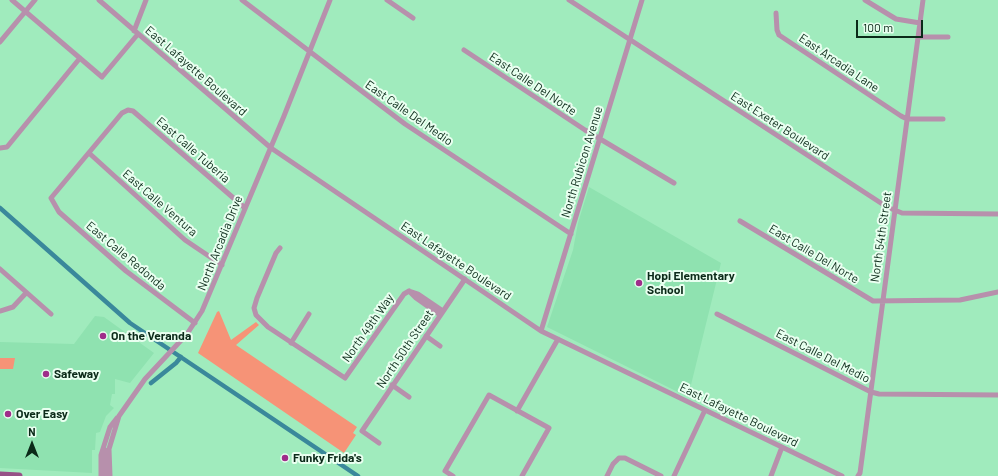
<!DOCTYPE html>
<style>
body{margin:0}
#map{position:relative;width:998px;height:476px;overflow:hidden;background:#a0ebbd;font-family:Barlow,sans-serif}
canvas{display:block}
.north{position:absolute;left:12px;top:424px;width:40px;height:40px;-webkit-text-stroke:3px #e9fff0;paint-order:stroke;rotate:0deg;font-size:11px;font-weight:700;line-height:16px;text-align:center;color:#0b2a19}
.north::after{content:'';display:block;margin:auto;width:14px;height:18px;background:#0b2a19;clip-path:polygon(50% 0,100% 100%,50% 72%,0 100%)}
.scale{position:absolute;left:856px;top:20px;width:67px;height:18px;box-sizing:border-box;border:2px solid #0b2a19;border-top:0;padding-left:5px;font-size:12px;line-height:14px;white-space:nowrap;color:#0b2a19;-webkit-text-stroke:3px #e9fff0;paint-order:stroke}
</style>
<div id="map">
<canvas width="998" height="476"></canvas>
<div class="north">N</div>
<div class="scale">100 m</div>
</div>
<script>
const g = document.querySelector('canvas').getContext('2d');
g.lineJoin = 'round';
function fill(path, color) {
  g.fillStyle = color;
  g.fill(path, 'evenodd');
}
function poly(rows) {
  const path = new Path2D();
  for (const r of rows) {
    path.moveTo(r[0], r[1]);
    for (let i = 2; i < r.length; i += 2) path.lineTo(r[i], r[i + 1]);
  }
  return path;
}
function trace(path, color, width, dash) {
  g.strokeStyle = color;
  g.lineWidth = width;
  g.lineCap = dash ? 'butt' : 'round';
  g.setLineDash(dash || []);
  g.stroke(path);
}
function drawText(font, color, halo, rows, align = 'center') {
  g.font = font + ' Barlow,sans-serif';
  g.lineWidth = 4;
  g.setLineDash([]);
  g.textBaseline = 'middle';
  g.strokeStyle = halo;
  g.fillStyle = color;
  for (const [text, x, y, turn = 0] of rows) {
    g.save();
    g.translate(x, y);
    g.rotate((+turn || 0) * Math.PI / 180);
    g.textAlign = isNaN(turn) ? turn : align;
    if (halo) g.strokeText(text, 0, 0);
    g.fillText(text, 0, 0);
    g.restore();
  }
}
fill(poly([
 [589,187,721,263,688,397,547,327,573,250,578,223],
 [95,316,104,317,154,353,130,383,115,379,115,394,112,394,110,405,114,408,106,416,100,432,96,433,95,450,92,450,92,473,0,468,0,342,74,344]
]), '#8fe2b0');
fill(poly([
 [219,311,231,340,256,322,259,325,236,345,357,427,353,433,356,435,344,453,198,353,217,312],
 [0,358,15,358,13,369,0,369]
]), '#f69377');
trace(poly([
 [0,208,130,323,358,476],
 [151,383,176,363,181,357]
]), '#3a889b', 4.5);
trace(poly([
 [12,0,102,77,138,34],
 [99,0,271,148,541,331,842,476],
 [242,0,405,124,571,234],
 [387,0,413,18],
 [569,0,887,207,902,213,998,214],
 [865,0,896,19,920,23],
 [776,13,777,30,779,35,901,116,907,119,943,119],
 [134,31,146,0],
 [918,37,948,37],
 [0,42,35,0],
 [464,50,585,130,674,183],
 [0,148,7,147,80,58],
 [89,153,185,240,222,265],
 [740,221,873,301,960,300,998,292],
 [280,248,276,253,257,298,254,308,256,315,268,327,345,378,404,294,409,291],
 [0,269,51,314],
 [409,291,418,294,443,311],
 [410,292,416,298,440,315],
 [0,311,13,307,26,293],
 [717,314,871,392,879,394,998,395],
 [195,323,126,271,59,212,51,198,122,113,128,110,133,111,245,208],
 [541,331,642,0],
 [426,336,440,346],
 [291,343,309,314],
 [392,385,409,397],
 [517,411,558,339],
 [379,443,362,431,465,279],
 [101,476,101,455,110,427,117,418],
 [105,476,105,450],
 [110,476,109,449,119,416,145,379,187,334,202,311,284,116,330,0],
 [453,476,445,471,489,395,549,428,522,476],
 [607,476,613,464,619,458,625,458,661,476],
 [674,476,705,410],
 [771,476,782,447],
 [858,476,860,473,923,0]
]), '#b790ac', 5);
trace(poly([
 [0,475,19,476]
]), '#965186', 7);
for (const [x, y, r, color] of [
 [639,283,4,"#9f2d8a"],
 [103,336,4,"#9f2d8a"],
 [46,374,4,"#9f2d8a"],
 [8,414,4,"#9f2d8a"],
 [285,458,4,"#9f2d8a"]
]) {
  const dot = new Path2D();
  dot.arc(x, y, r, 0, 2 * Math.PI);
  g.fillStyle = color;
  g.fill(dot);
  trace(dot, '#e9fff0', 1.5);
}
drawText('12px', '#0b2a19', '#e9fff0', [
 ["East Arcadia Lane",839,63,34],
 ["East Lafayette Boulevard",196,71,41],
 ["East Calle Del Norte",533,84,34],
 ["East Calle Del Medio",409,113,35],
 ["East Exeter Boulevard",780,126,33],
 ["East Calle Tuberia",193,150,41],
 ["North Rubicon Avenue",582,162,-73],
 ["East Calle Ventura",160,203,41],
 ["North 54th Street",881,237,-82],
 ["North Arcadia Drive",220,243,-68],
 ["East Calle Del Norte",814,254,31],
 ["East Calle Redonda",126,256,40],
 ["East Lafayette Boulevard",456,261,34],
 ["North 49th Way",368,328,-55],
 ["North 50th Street",405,349,-56],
 ["East Calle Del Medio",823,356,27],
 ["East Lafayette Boulevard",739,415,26]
]);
drawText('bold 12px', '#0b2a19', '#e9fff0', [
 ["Hopi Elementary",647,276],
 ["School",647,290],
 ["On the Veranda",111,336],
 ["Safeway",54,374],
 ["Over Easy",16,414],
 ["Funky Frida's",293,458]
], 'left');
</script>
